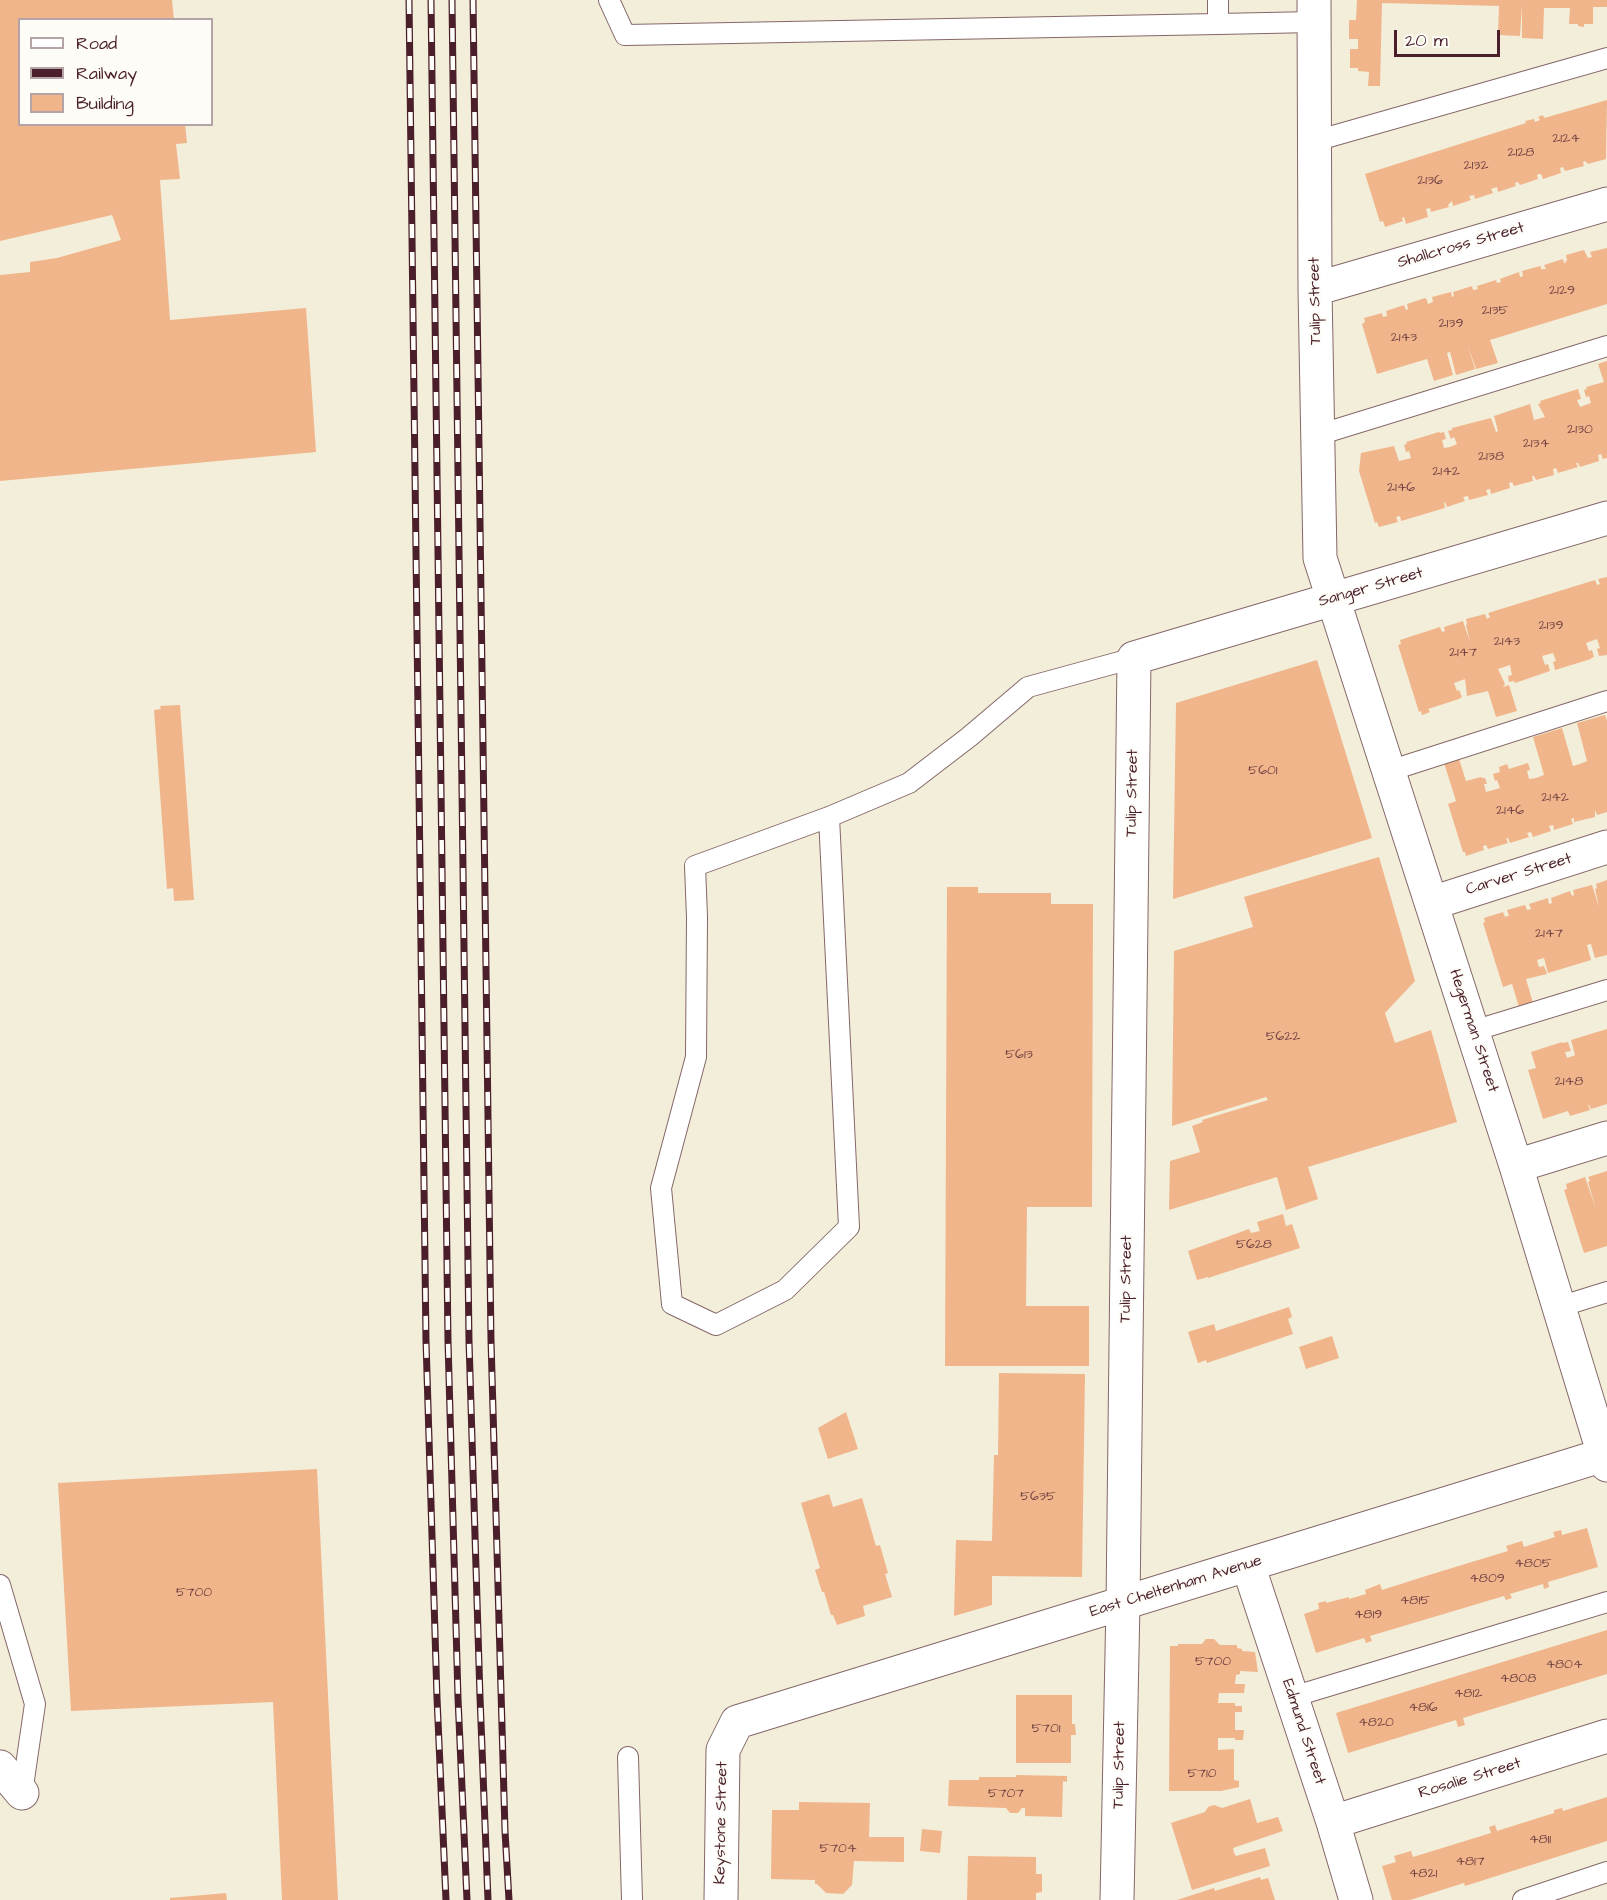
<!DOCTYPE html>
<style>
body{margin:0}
#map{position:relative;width:1607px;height:1900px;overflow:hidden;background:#f2eed9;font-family:"Architects Daughter",sans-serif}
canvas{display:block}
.legend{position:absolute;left:18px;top:18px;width:195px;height:108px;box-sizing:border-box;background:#fdfcf7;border:2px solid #b5a4a5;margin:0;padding:8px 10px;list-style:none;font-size:18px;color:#4a1f2b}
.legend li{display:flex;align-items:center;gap:12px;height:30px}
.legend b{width:30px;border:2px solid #b5a4a5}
.scale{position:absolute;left:1394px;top:30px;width:106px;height:27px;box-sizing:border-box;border:3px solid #4a1f2b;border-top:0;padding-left:8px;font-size:18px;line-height:21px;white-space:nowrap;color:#4a1f2b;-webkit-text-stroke:4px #fdfcf7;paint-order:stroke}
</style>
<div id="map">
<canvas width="1607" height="1900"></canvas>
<ul class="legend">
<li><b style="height:8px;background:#fff"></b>Road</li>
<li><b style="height:8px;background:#4a1f2b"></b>Railway</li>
<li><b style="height:16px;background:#f1b58c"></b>Building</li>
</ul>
<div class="scale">20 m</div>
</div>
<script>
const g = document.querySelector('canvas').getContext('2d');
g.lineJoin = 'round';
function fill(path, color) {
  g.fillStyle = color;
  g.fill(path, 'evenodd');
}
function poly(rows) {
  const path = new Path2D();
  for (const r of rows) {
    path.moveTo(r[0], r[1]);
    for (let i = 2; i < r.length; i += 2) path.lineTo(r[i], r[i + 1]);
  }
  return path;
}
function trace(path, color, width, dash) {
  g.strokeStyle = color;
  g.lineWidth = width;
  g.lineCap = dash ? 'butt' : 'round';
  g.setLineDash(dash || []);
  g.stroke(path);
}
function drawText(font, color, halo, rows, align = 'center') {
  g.font = font + ' "Architects Daughter",sans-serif';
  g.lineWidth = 4.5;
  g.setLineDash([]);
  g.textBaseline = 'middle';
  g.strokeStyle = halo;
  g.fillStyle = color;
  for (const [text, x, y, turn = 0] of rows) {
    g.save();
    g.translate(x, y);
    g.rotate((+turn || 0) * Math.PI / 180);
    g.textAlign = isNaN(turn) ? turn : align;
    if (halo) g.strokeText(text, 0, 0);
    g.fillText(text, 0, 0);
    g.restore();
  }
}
fill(poly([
 [0,0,172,0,174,20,20,20,20,124,185,124,187,143,176,144,180,179,160,180,170,320,306,308,316,452,0,481,0,275,30,272,30,262,57,258,121,240,112,215,0,241],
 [1357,0,1607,0,1607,7,1593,7,1593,24,1584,24,1584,27,1578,26,1578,24,1569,24,1570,8,1544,8,1543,39,1522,38,1522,5,1520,36,1498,35,1499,6,1382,3,1380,86,1368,86,1369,72,1358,71,1358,68,1350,68,1350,49,1358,49,1358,39,1349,39,1349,20,1356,20],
 [1607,100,1606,159,1588,164,1585,161,1583,162,1584,166,1565,171,1563,167,1560,168,1561,173,1543,179,1541,174,1539,174,1537,175,1538,179,1520,185,1518,182,1515,183,1516,186,1498,192,1497,187,1491,189,1493,193,1475,199,1474,195,1469,196,1471,200,1453,206,1452,201,1448,205,1449,207,1431,212,1430,208,1426,209,1428,217,1406,224,1404,217,1402,218,1403,221,1385,227,1383,221,1380,222,1365,174,1523,124,1526,123,1525,121,1534,119,1535,122,1540,120,1538,117,1543,115,1544,118],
 [1607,248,1607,304,1490,340,1498,363,1476,369,1468,346,1475,369,1456,375,1450,352,1447,353,1453,375,1434,381,1427,359,1377,374,1362,324,1365,322,1364,318,1382,313,1383,317,1387,316,1386,311,1404,305,1406,310,1408,309,1407,304,1425,298,1427,300,1428,304,1433,302,1432,297,1451,292,1452,297,1454,296,1453,292,1472,286,1473,290,1478,289,1477,286,1496,280,1497,283,1501,282,1500,279,1519,272,1520,277,1523,276,1522,271,1540,266,1542,270,1543,269,1546,269,1544,265,1563,259,1564,263,1566,263,1565,261,1567,261,1566,255,1584,250,1588,258,1592,257,1590,252],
 [1607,361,1607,458,1603,459,1601,454,1598,455,1599,461,1580,467,1578,463,1576,463,1578,467,1558,473,1556,468,1553,469,1554,475,1536,480,1534,476,1532,476,1533,481,1514,486,1512,482,1509,483,1510,488,1491,494,1490,489,1486,490,1488,495,1469,500,1468,496,1463,497,1465,501,1447,507,1445,502,1444,503,1445,508,1401,521,1400,516,1396,517,1398,522,1379,527,1377,522,1375,523,1359,471,1361,453,1394,446,1399,461,1411,458,1409,451,1406,452,1404,445,1407,444,1406,442,1439,432,1440,433,1444,432,1446,439,1442,440,1444,448,1450,447,1457,444,1454,437,1451,439,1448,431,1452,430,1452,428,1491,418,1496,432,1498,431,1494,416,1530,404,1534,420,1545,417,1538,404,1541,403,1540,401,1578,389,1581,399,1577,400,1580,407,1591,403,1589,396,1586,397,1584,390,1587,389,1586,387,1604,382,1598,364],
 [1607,577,1607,655,1599,656,1597,649,1600,648,1597,639,1586,643,1589,651,1592,650,1594,657,1591,658,1591,659,1555,670,1553,662,1556,661,1553,653,1542,656,1545,665,1548,664,1550,671,1515,683,1514,681,1509,682,1508,676,1512,675,1510,665,1498,669,1505,684,1503,687,1509,685,1517,711,1496,717,1488,691,1467,696,1465,679,1454,683,1457,691,1459,690,1462,697,1459,699,1428,709,1430,712,1422,715,1421,711,1419,712,1398,645,1401,644,1400,640,1440,627,1442,632,1445,631,1444,627,1463,621,1470,642,1466,625,1467,624,1466,619,1485,614,1487,619,1490,617,1488,613,1595,580,1597,585,1600,584,1598,579],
 [1317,660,1372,838,1173,899,1176,703],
 [180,705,194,900,174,901,173,888,167,889,154,710,161,709,160,706],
 [1605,715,1607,721,1607,812,1597,815,1595,810,1595,817,1574,822,1574,818,1571,819,1573,824,1554,830,1553,825,1549,826,1551,831,1533,837,1531,832,1527,833,1529,837,1510,843,1508,838,1506,838,1508,843,1488,849,1486,845,1483,846,1484,850,1466,856,1465,852,1463,852,1448,804,1456,801,1444,763,1459,759,1466,781,1481,777,1482,778,1485,778,1487,784,1484,784,1486,792,1500,788,1497,780,1495,781,1493,774,1500,772,1499,767,1507,764,1509,769,1528,763,1530,770,1527,771,1529,779,1536,778,1544,775,1533,737,1562,728,1573,766,1580,764,1587,761,1577,723],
 [1379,857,1415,981,1385,1013,1395,1043,1431,1030,1457,1122,1308,1167,1318,1199,1286,1210,1277,1177,1169,1210,1170,1161,1200,1152,1192,1126,1203,1122,1202,1120,1268,1100,1266,1097,1172,1126,1174,951,1253,927,1244,897],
 [1607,880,1607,955,1595,958,1591,944,1587,945,1591,960,1548,973,1544,958,1537,960,1539,967,1544,966,1547,974,1526,979,1533,1003,1519,1007,1512,984,1503,987,1483,923,1485,922,1484,918,1503,912,1505,917,1507,916,1509,916,1507,910,1525,905,1527,910,1531,909,1529,904,1548,898,1549,904,1552,903,1551,898,1570,891,1572,896,1574,895,1573,890,1592,885,1599,907,1595,889,1597,888,1596,884],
 [947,887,978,887,978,893,1051,893,1051,904,1093,904,1092,1207,1027,1207,1026,1306,1089,1306,1089,1366,945,1366],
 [1607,1029,1607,1104,1591,1109,1589,1105,1588,1105,1590,1110,1570,1116,1568,1111,1543,1119,1528,1070,1536,1068,1531,1052,1562,1042,1562,1043,1568,1042,1571,1051,1565,1052,1567,1058,1573,1056,1575,1055,1571,1040],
 [1607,1171,1607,1246,1584,1253,1564,1190,1567,1189,1566,1184,1585,1177,1596,1209,1588,1182,1590,1181,1588,1177],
 [1283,1214,1286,1226,1292,1224,1300,1248,1208,1278,1208,1277,1197,1280,1188,1251,1249,1229,1251,1233,1260,1231,1257,1222],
 [1289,1307,1292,1317,1288,1319,1293,1334,1207,1363,1206,1360,1198,1363,1188,1332,1214,1324,1216,1331],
 [1332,1336,1339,1358,1306,1369,1299,1347],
 [999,1373,1085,1374,1082,1577,992,1576,992,1605,954,1616,956,1540,992,1541,994,1455,998,1455],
 [846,1412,858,1449,828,1459,818,1428],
 [317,1469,338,1900,282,1900,273,1702,71,1711,58,1483],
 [829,1494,833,1507,862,1498,876,1546,880,1545,888,1573,885,1574,892,1597,863,1606,865,1616,837,1625,833,1615,831,1615,824,1592,822,1592,815,1570,820,1568,801,1503],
 [1587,1528,1598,1567,1548,1582,1549,1587,1544,1589,1543,1584,1510,1594,1512,1598,1506,1600,1504,1596,1370,1636,1372,1641,1366,1643,1364,1638,1316,1653,1304,1614,1319,1609,1318,1603,1326,1601,1326,1603,1349,1597,1349,1599,1366,1594,1365,1590,1380,1584,1382,1590,1429,1575,1508,1551,1506,1546,1522,1541,1524,1547,1555,1537,1553,1532,1561,1530,1562,1535],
 [1607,1630,1607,1674,1463,1718,1465,1725,1458,1727,1456,1720,1348,1753,1336,1713],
 [1206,1639,1214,1639,1220,1645,1237,1645,1237,1648,1242,1649,1242,1651,1255,1652,1258,1672,1240,1671,1240,1674,1236,1675,1235,1684,1245,1684,1244,1693,1219,1693,1218,1703,1235,1703,1235,1706,1242,1706,1242,1712,1235,1712,1235,1730,1244,1730,1243,1740,1235,1740,1235,1738,1218,1738,1218,1750,1234,1749,1234,1780,1239,1781,1239,1787,1221,1791,1169,1791,1170,1646,1178,1646,1178,1644,1202,1644],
 [1016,1695,1072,1695,1072,1724,1075,1724,1076,1735,1071,1735,1071,1763,1016,1763],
 [1016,1775,1067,1776,1067,1782,1063,1781,1062,1817,1025,1816,1025,1808,1022,1808,1018,1813,1010,1813,1006,1808,948,1806,949,1780,979,1780,979,1777,1016,1777],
 [1607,1797,1607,1841,1465,1886,1464,1883,1410,1900,1392,1900,1382,1866,1396,1862,1394,1856,1411,1851,1413,1857,1491,1833,1489,1827,1495,1825,1497,1831,1554,1813,1554,1810,1562,1808,1563,1811],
 [1250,1799,1257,1823,1278,1817,1283,1831,1233,1848,1234,1853,1236,1856,1265,1848,1270,1866,1192,1890,1171,1823,1205,1812,1208,1807,1214,1805,1222,1808],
 [799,1802,870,1803,869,1837,904,1837,904,1862,854,1861,852,1885,843,1894,826,1893,817,1884,815,1884,815,1880,771,1879,772,1810,799,1810],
 [922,1829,942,1831,940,1853,920,1851],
 [968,1856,1036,1857,1036,1874,1042,1874,1042,1892,1036,1893,1036,1900,967,1900],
 [1260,1877,1261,1880,1268,1878,1275,1900,1177,1900,1214,1888,1215,1891],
 [226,1893,227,1900,170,1900,170,1898]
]), '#f1b58c');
const lane = poly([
 [609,0,625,35,1218,24,1218,0],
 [1218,24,1314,22],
 [1315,141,1607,58],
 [1318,435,1607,346],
 [1389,771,1607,701],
 [829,817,849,1227,785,1290,716,1325,672,1304,661,1188,696,1057,697,917,695,866,829,817,909,783,969,737,1028,687,1134,658],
 [1473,1031,1607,990],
 [1559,1307,1607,1292],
 [0,1585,35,1704,22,1793],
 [1292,1697,1607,1602],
 [628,1757,632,1900],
 [1523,1900,1607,1872]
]);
const street = poly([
 [1314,0,1315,289,1320,558,1516,1166,1607,1465],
 [1315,289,1607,204],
 [1432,903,1607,847],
 [1516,1166,1607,1138],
 [1248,1565,1333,1822,1356,1900],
 [0,1767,22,1793],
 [1333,1822,1607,1736],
 [721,1900,723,1750,737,1722,1607,1454],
 [1117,1900,1123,1603,1134,658,1607,518]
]);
trace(lane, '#856768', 22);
trace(street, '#856768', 35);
trace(lane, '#fff', 20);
trace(street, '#fff', 33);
const rail = poly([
 [409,0,426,1341,437,1698,446,1900],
 [431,0,448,1341,458,1698,467,1900],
 [452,0,469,1341,480,1697,488,1900],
 [473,0,491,1340,505,1831,509,1900]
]);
trace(rail, '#4a1f2b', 7);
trace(rail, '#fdfcf7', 4.5, [14]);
drawText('14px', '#744443', null, [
 ["2124",1566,139],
 ["2128",1521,153],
 ["2132",1476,166],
 ["2136",1430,181],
 ["2129",1562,291],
 ["2135",1495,311],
 ["2139",1451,324],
 ["2143",1404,338],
 ["2130",1580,430],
 ["2134",1536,444],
 ["2138",1491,457],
 ["2142",1446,472],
 ["2146",1401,488],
 ["2139",1551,626],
 ["2143",1507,642],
 ["2147",1463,653],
 ["5601",1263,771],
 ["2142",1555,798],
 ["2146",1510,811],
 ["2147",1549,934],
 ["5622",1283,1037],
 ["5613",1019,1055],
 ["2148",1569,1082],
 ["5628",1254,1245],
 ["5635",1038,1497],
 ["4805",1533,1564],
 ["4809",1487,1579],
 ["5700",194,1593],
 ["4815",1415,1601],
 ["4819",1368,1615],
 ["5700",1213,1662],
 ["4804",1564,1665],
 ["4808",1518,1679],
 ["4812",1468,1694],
 ["4816",1423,1708],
 ["4820",1376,1723],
 ["5701",1046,1729],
 ["5710",1202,1774],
 ["5707",1006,1794],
 ["4811",1540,1840],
 ["5704",838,1849],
 ["4817",1470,1862],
 ["4821",1423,1874]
]);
drawText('16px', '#4a1f2b', '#fdfcf7', [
 ["Shallcross Street",1461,246,-16],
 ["Tulip Street",1316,301,-91],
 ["Sanger Street",1371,588,-16],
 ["Tulip Street",1133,793,-89],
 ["Carver Street",1519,875,-17],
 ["Hegerman Street",1473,1031,72],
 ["Tulip Street",1127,1279,-89],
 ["East Cheltenham Avenue",1176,1587,-17],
 ["Edmund Street",1303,1732,72],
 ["Tulip Street",1120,1765,-89],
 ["Rosalie Street",1470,1779,-17],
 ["Keystone Street",722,1823,-89]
]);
</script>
